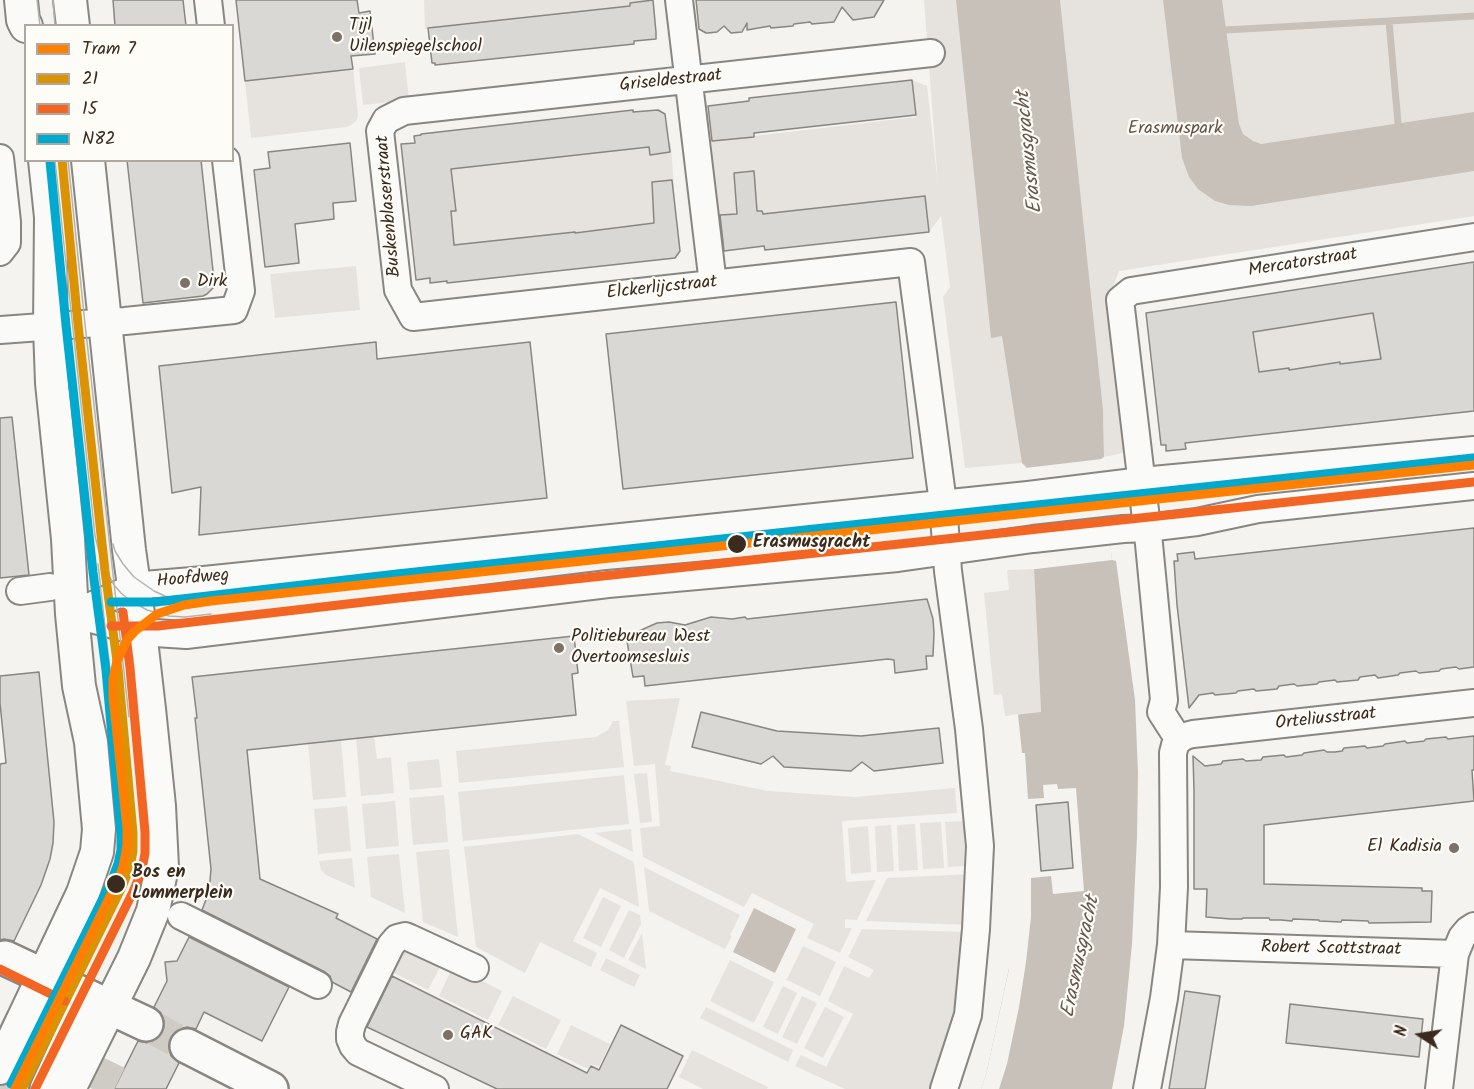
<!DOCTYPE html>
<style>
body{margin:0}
#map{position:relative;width:1474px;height:1089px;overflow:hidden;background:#f4f3ef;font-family:Kalam,sans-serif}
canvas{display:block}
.legend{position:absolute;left:24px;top:24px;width:210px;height:138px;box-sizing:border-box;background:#fdfcf7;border:2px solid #afa8a0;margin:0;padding:8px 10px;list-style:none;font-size:18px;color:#3b2a1e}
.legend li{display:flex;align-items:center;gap:12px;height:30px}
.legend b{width:30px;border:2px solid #afa8a0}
.north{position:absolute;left:1390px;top:1005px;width:60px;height:60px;-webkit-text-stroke:4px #fdfcf7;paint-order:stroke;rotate:282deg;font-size:16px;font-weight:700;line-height:24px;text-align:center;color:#3b2a1e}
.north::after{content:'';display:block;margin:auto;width:21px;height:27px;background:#3b2a1e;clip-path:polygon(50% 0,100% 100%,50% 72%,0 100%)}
</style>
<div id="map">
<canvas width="1474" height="1089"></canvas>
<ul class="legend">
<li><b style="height:8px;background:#ff7f00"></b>Tram 7</li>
<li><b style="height:8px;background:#db9304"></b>21</li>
<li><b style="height:8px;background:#f26522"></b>15</li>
<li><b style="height:8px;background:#00a9ce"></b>N82</li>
</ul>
<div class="north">N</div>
</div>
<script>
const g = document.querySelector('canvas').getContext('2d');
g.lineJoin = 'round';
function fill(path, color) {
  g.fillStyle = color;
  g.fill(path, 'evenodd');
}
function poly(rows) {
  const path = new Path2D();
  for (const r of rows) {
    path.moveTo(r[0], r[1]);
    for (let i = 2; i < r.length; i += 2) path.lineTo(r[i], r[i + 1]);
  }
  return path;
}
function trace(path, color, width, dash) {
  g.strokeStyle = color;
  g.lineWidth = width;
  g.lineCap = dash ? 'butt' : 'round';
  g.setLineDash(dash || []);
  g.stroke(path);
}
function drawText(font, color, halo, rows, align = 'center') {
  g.font = font + ' Kalam,sans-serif';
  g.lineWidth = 4.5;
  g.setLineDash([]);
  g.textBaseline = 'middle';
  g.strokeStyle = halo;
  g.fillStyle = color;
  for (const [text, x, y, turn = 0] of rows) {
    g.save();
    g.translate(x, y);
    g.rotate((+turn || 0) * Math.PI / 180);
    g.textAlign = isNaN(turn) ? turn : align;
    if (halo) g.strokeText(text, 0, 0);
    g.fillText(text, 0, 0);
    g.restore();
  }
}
fill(poly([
 [424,0,651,0,652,7,425,29],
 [924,0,978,0,1022,463,965,468,943,297,950,287,941,216,929,232,925,199,719,220,711,141,916,117,912,80,927,86,938,185],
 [1034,0,1474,0,1474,216,1119,271,1108,300,1127,452,1104,457,1103,410],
 [405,62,409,100,363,105,359,68],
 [353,69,358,115,357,120,351,125,347,127,251,138,245,81],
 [671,143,676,221,433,248,428,167],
 [356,266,360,310,275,318,270,274],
 [1474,292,1474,382,1186,416,1174,338],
 [1034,569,1041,713,1005,716,1002,694,994,695,984,593,1009,590,1007,570],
 [680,698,665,765,671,766,670,771,768,791,855,797,955,788,957,813,842,821,846,882,876,880,857,920,845,919,845,928,852,928,840,953,807,938,814,924,752,893,744,907,643,857,640,828,660,826,655,764,634,766,626,701],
 [613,721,619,721,624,767,459,783,456,751,596,737,608,730],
 [374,736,377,759,391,757,394,793,361,796,356,738],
 [341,740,346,797,313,800,308,743],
 [439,759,442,787,410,790,407,762],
 [647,773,652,822,640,823,634,774],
 [624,775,629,824,463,841,458,792],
 [444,795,448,842,413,845,409,798],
 [395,801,399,846,366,849,362,804],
 [347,806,351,851,318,854,314,809],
 [964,821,965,866,948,867,945,822],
 [941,822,944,868,923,869,920,823],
 [915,824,918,870,899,871,897,825],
 [891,825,894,871,877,872,875,826],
 [868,826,871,872,851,874,848,828],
 [631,829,633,852,594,833],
 [578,834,634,862,639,907,600,888,573,941,597,953,591,967,540,942,525,973,476,947,464,847],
 [449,849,458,937,423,922,416,852],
 [399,854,405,913,371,897,367,857],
 [352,858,355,888,326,875,321,870,319,861],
 [644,867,740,915,730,935,732,936,725,949,649,911],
 [972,874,969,925,866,921,887,878],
 [603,897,621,906,601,947,583,938],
 [629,910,640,915,641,924,624,958,609,950],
 [862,929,968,932,958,1003,943,1065,932,1089,845,1089,795,1066,801,1055,826,1067,853,1014,828,1001,844,966,869,978,874,970,848,957],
 [642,933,646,969,628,960],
 [803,946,836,962,820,996,785,979,787,979],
 [403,949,440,967,428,990,392,972],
 [606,958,640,975,634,987,600,970],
 [730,960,774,982,754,1023,710,1001],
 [463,971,502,991,488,1020,439,996,450,973,460,977],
 [783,986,797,993,778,1034,763,1027],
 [513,996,561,1020,546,1049,498,1025],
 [802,996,817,1003,797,1044,782,1037],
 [706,1007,793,1050,788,1062,700,1018],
 [825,1007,844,1017,823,1058,804,1048],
 [571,1025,610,1044,599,1067,591,1064,588,1069,557,1054],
 [692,1050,768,1087,767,1089,703,1089,679,1077]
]), '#e6e3de');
fill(poly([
 [956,0,1060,0,1103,410,1104,457,1101,459,1112,560,1116,561,1135,700,1138,773,1137,837,1132,944,1124,1026,1112,1089,981,1089,986,1075,1009,968,1016,894,1017,845,1005,716,1041,712,1034,569,1037,569,1026,467,1022,463,1002,336,991,338],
 [1163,0,1222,0,1239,124,1243,134,1253,141,1261,144,1474,112,1474,171,1251,206,1229,205,1215,201,1198,189,1189,177,1182,158],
 [754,908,796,929,775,973,733,952]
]), '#c7c1ba');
fill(poly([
 [1102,459,1112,560,1036,569,1025,468],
 [1004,713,1005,716,1018,714,1022,753,1025,753,1028,799,1044,798,1043,785,1057,784,1058,789,1076,788,1084,891,1053,894,1051,876,1031,878,1031,917,1026,962,1019,1007,1007,1064,999,1089,981,1089,986,1075,1009,969,1006,968,1014,894,1014,845,1002,716]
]), '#f4f3ef');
trace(poly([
 [1389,21,1474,16],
 [1225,30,1389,21,1398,123]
]), '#c7c1ba', 7);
const building = poly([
 [113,0,183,0,186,26,115,26,113,0],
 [236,0,357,0,359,13,370,11,375,54,351,56,353,69,245,81,236,0],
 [653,0,656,32,656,39,634,41,634,44,435,65,435,63,432,63,428,28,630,6,630,3,653,0],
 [696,0,884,0,874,17,853,20,842,7,834,22,812,24,810,22,794,24,793,26,771,28,770,26,747,30,747,23,742,32,731,33,724,26,717,32,708,33,706,33,699,29,696,0],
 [912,80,916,115,754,133,754,137,712,141,708,106,749,101,749,98,912,80],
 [633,110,633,112,658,110,665,114,670,152,650,155,649,147,451,169,456,211,451,211,454,245,575,232,575,233,654,223,652,182,672,180,680,251,675,258,447,283,447,281,430,283,430,278,416,280,401,144,415,143,414,136,421,135,421,134,633,110],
 [350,143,356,201,333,203,334,219,295,224,299,263,265,267,254,170,270,168,268,152,350,143],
 [127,160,201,160,214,280,213,288,207,294,203,296,143,303,127,160],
 [754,171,757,211,762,211,763,214,925,196,929,232,765,250,764,246,724,251,720,215,737,214,734,173,754,171],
 [1474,262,1474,411,1185,443,1186,449,1166,451,1166,445,1161,445,1146,313,1474,262],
 [1373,313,1381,359,1340,364,1340,362,1289,370,1289,368,1259,372,1253,332,1373,313],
 [896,302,913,458,623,489,606,334,896,302],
 [376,342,377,359,530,342,547,498,199,535,201,487,172,493,159,366,376,342],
 [12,417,29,575,0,578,0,418,12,417],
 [1474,528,1474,667,1459,669,1456,667,1448,668,1441,669,1439,671,1419,673,1416,671,1400,673,1398,675,1378,678,1375,675,1360,677,1358,680,1337,682,1335,680,1319,682,1317,684,1297,686,1294,684,1279,686,1277,689,1256,691,1254,689,1238,691,1236,693,1215,695,1213,693,1199,695,1189,708,1177,605,1174,561,1178,561,1177,554,1194,552,1195,559,1474,528],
 [927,599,933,619,934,633,933,656,926,656,927,669,895,673,894,660,888,659,645,686,644,676,633,677,627,641,640,637,639,631,657,623,669,622,685,625,711,617,732,619,745,617,747,619,927,599],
 [574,636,578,673,572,674,576,715,247,750,260,879,338,914,336,918,377,939,351,992,332,982,330,976,325,972,202,910,209,892,211,869,195,718,197,718,192,677,574,636],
 [39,672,54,822,53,843,50,859,41,885,14,941,4,939,0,940,0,764,6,763,0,703,0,676,39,672],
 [701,712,777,731,861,736,939,728,943,763,874,771,862,762,851,771,784,767,773,756,761,764,692,747,701,712],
 [1474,736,1474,770,1472,770,1474,801,1264,825,1264,884,1422,888,1422,891,1432,891,1431,922,1369,923,1368,921,1342,920,1341,922,1319,921,1319,920,1293,919,1292,921,1281,920,1270,920,1269,918,1243,918,1242,919,1231,919,1206,917,1207,889,1194,889,1194,791,1193,756,1205,766,1221,764,1223,761,1243,759,1246,761,1261,760,1263,757,1284,755,1286,757,1302,755,1304,753,1324,750,1327,752,1335,752,1342,751,1344,748,1365,746,1367,748,1383,746,1385,744,1405,741,1407,743,1416,742,1424,741,1426,739,1446,737,1448,739,1474,736],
 [1068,802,1073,868,1041,871,1036,805,1068,802],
 [189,937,289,987,262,1041,204,1012,196,1029,187,1027,177,1030,170,1038,168,1046,171,1056,179,1063,166,1089,114,1089,138,1041,148,1043,156,1040,163,1032,165,1022,161,1013,154,1007,167,981,165,962,177,961,189,937],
 [392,976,587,1073,591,1066,599,1070,621,1025,683,1056,667,1089,497,1089,367,1027,392,976],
 [1185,991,1220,996,1205,1089,1169,1089,1185,991],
 [1290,1004,1423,1019,1419,1057,1286,1043,1290,1004]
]);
fill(building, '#d9d8d5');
trace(building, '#898681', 1.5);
trace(poly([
 [146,1024,187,1046],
 [0,1025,130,1089],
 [0,1078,22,1089]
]), '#cfcbc5', 33, [33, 16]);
const minor = poly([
 [208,0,211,26],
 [679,0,713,284],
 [931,53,404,111,386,120,380,131,398,290,413,317,911,262,943,503,948,571,969,729,980,846,976,929,968,1015,944,1089],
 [0,158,7,222,7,243,0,252],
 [0,330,125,321,234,310,241,291,226,160],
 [20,591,50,587],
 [72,614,135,587,144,585,204,580,1028,495,1142,481,1474,450],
 [72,614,140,632,186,635,608,584,898,558,1033,539,1123,529,1147,528,1197,522,1258,509,1474,486],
 [1179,740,1161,712,1164,700,1149,544,1120,300,1131,291,1474,237],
 [181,916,318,985],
 [1171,945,1455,954],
 [435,1089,358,1052,353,1046,350,1039,350,1032,352,1024,391,945,397,938,405,936,410,938,475,968],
 [1147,1089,1164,998,1171,945,1174,887,1173,753,1175,745,1179,740,1185,736,1193,734,1474,703],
 [1439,1089,1455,954,1462,937,1468,930,1474,926]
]);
const major = poly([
 [21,0,23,20,26,26],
 [70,0,73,26],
 [0,1068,83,893,97,852,99,829,91,742,79,686,72,614,68,539,52,383,50,327,51,217,45,160],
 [69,1089,134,958,153,911,162,867,159,806,149,709,138,614,129,550,88,160]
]);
const highway = poly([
 [5,958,146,1024],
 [187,1046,271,1089],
 [47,1089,80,1018,81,1007,77,993]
]);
trace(minor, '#898681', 30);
trace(major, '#898681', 36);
trace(highway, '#898681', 38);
trace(minor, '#fafaf8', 26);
trace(major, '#fafaf8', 32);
trace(highway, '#fafaf8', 33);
trace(poly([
 [37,0,40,26],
 [53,0,55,26],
 [55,160,95,536,102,563,114,585,121,593,128,599,147,610,169,616,185,617,211,614],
 [68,160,85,324,129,717],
 [113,544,115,551,123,564,134,577,154,591,167,597,184,600,211,601],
 [98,564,113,697]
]), '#b5b3b0', 1.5);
trace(poly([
 [22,1089,122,887,130,867,133,851,133,833,118,669,105,571,78,324,62,160]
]), '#db9304', 9);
trace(poly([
 [111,626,158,626,399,598,1474,482],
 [0,969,65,1001],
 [35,1089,133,892,142,870,145,853,145,832,130,668,123,612]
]), '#f26522', 9);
trace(poly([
 [111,602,156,602,397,574,1473,458],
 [11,1084,111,882,118,864,121,850,121,834,106,670,93,572,66,325,50,161]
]), '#00a9ce', 9);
trace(poly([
 [15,1089,116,884,123,867,127,845,127,828,113,697,113,679,117,661,127,640,135,631,157,614,184,605,211,601,1474,465]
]), '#ff7f00', 9);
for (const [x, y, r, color] of [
 [337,37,6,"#7c7067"],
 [185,283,6,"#7c7067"],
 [737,544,10,"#3b2a1e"],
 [559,648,6,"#7c7067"],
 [1454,848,6,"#7c7067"],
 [116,884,10,"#3b2a1e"],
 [448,1035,6,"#7c7067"]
]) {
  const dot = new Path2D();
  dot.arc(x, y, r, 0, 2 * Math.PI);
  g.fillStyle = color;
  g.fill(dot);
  trace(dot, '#fdfcf7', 2);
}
drawText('18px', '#3b2a1e', '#fdfcf7', [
 ["Tijl",349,27],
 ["Uilenspiegelschool",349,48],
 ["Dirk",197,283],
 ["Politiebureau West",571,638],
 ["Overtoomsesluis",571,659],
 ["El Kadisia",1442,848,"right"],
 ["GAK",460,1035]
], 'left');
drawText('18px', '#3b2a1e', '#fdfcf7', [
 ["Griseldestraat",671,82,-6],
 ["Buskenblaserstraat",390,206,-95],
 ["Mercatorstraat",1303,264,-9],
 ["Elckerlijcstraat",662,289,-6],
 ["Hoofdweg",193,580,-5],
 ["Orteliusstraat",1326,720,-6],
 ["Robert Scottstraat",1331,950,1]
]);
drawText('18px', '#63554a', '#fdfcf7', [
 ["Erasmuspark",1175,130]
]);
drawText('bold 18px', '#3b2a1e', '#fdfcf7', [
 ["Erasmusgracht",753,544],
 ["Bos en",132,874],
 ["Lommerplein",132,895]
], 'left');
drawText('italic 20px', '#65584d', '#fdfcf7', [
 ["Erasmusgracht",1031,152,-96],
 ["Erasmusgracht",1082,957,-78]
]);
</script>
